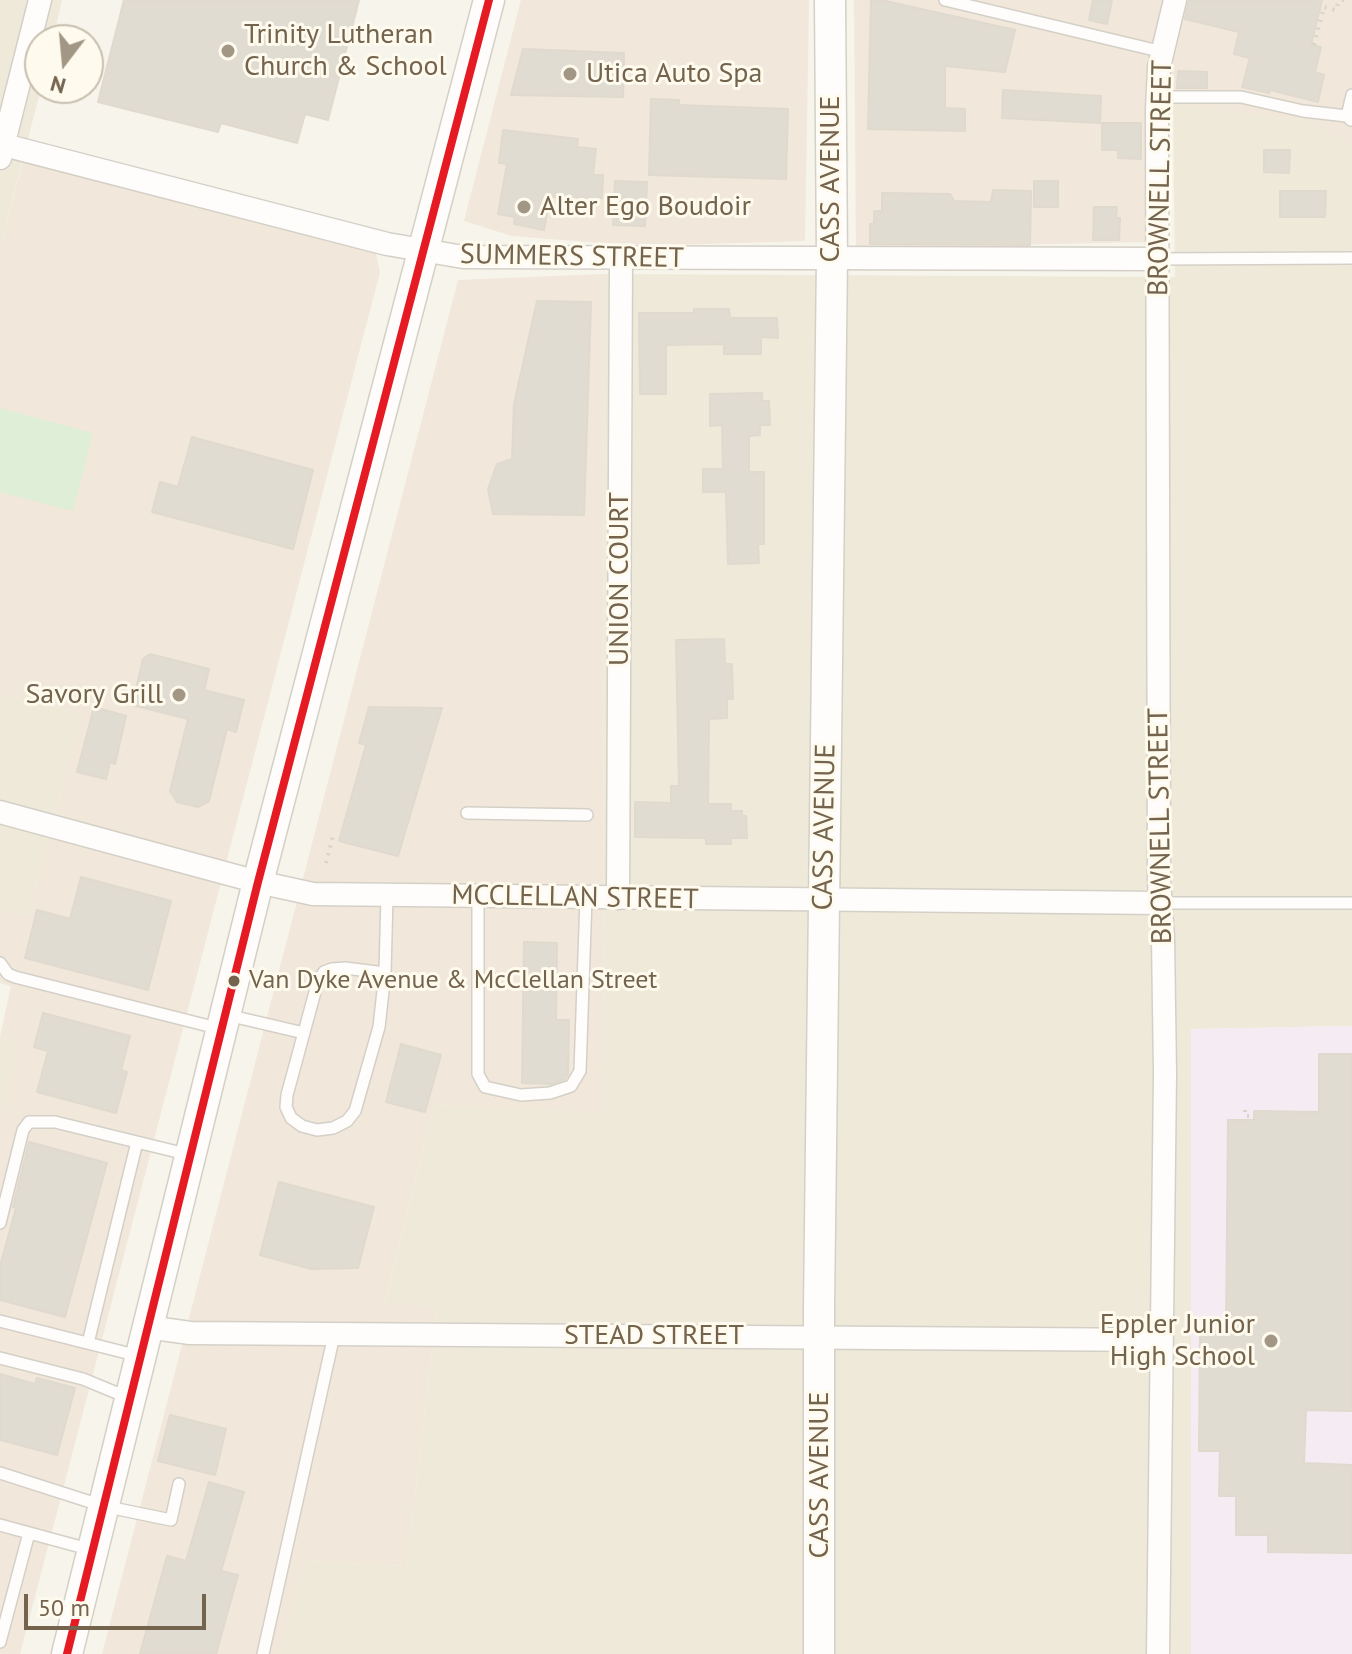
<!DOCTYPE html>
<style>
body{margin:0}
#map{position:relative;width:1352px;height:1654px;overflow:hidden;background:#f6f4eb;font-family:"PT Sans",sans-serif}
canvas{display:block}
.north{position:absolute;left:24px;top:24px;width:80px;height:80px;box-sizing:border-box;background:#fefbee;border:2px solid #c7beae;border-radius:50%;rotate:196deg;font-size:22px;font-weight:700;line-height:32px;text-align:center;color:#74634d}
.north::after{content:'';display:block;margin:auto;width:28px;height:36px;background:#a29684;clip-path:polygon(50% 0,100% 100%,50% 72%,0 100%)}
.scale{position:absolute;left:24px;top:1594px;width:182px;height:36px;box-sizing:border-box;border:4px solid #74634d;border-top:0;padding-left:10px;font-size:24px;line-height:28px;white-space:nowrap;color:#74634d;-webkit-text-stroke:6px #fefbee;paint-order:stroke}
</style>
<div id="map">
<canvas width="1352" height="1654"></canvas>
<div class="north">N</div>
<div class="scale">50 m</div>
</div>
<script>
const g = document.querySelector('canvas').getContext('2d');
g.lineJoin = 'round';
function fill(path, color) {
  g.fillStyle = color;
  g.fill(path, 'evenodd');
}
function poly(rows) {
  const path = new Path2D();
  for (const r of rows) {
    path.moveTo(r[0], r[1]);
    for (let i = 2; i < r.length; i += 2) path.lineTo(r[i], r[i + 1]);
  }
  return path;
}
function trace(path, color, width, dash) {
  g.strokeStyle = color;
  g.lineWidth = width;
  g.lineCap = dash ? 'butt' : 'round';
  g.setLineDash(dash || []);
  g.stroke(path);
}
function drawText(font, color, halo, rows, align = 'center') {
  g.font = font + ' "PT Sans",sans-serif';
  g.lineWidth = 6;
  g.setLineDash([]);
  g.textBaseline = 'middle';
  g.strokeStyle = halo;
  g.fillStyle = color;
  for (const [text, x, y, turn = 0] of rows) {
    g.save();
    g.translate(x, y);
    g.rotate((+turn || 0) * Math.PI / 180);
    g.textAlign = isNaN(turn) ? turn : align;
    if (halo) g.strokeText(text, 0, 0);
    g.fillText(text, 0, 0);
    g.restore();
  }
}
fill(poly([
 [0,0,62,0,53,40,40,40,41,88,0,248],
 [1173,104,1303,119,1352,145,1352,1026,1191,1029,1191,1654,280,1654,305,1561,407,1566,437,1308,385,1303,434,1105,603,1111,604,274,1175,277],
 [0,693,82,713,27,916,0,909],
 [0,1037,20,1043,0,1119]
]), '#efe9d9');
fill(poly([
 [521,0,809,0,805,241,638,246,512,236,464,221],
 [854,0,1352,0,1352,145,1303,119,1148,102,1150,242,856,248],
 [25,153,372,236,380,272,20,1654,0,1654,0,1119,20,1043,0,1037,11,986,0,983,0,909,27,916,82,713,0,693,0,248],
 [604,274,603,1112,434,1105,385,1302,437,1307,407,1566,305,1561,280,1654,102,1654,458,280]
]), '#f1e7da');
fill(poly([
 [1352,1026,1352,1654,1191,1654,1191,1029]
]), '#f5ebf2');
fill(poly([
 [0,408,93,433,73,511,0,492]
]), '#dfeed7');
const building = poly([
 [124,0,359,0,328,120,305,114,297,143,221,123,218,132,98,102,124,0],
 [871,0,881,0,1015,30,1005,72,945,66,945,108,965,109,965,131,868,129,871,0],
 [1093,0,1112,0,1107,24,1089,20,1093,0],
 [1189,0,1322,0,1311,45,1321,47,1315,72,1324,75,1318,102,1270,90,1269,93,1242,87,1250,58,1234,54,1239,32,1185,19,1189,0],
 [523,49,624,53,623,97,511,95,523,49],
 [1178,71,1207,72,1207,88,1177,88,1178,71],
 [1003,90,1101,96,1100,123,1002,118,1003,90],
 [651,99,679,100,679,105,788,109,786,179,649,175,651,99],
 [1102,123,1141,123,1141,159,1118,158,1118,150,1102,150,1102,123],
 [503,130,578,139,577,147,596,149,593,175,603,175,602,198,550,197,544,230,514,224,515,217,498,214,507,164,499,163,503,130],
 [1264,150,1290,150,1289,173,1264,172,1264,150],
 [615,181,647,182,645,226,613,225,615,181],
 [1034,181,1058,181,1058,207,1034,207,1034,181],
 [993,190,1031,191,1030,245,870,244,870,224,874,224,874,211,882,211,882,193,950,194,954,201,991,202,993,190],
 [1280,191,1326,191,1325,217,1280,217,1280,191],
 [1094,207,1117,207,1116,218,1120,218,1119,240,1093,240,1094,207],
 [537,301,591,302,584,515,493,514,488,489,497,464,512,459,514,404,537,301],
 [694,309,729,309,730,318,777,318,778,338,761,337,761,354,724,354,724,344,666,345,666,394,640,394,639,313,694,313,694,309],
 [762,393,762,401,769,401,770,425,760,425,760,435,749,436,749,472,764,472,764,544,758,544,759,563,728,564,726,492,703,492,703,469,723,469,722,425,710,426,710,394,762,393],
 [192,437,313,470,293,549,152,512,160,482,178,487,192,437],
 [724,639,725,664,732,664,733,699,727,699,727,718,709,719,708,804,731,804,731,811,742,811,742,816,746,816,747,838,731,838,731,844,706,844,706,838,635,837,635,802,671,803,671,786,679,786,676,640,724,639],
 [150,654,209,669,204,690,244,700,236,732,227,729,209,801,198,807,177,802,170,791,188,719,132,705,143,659,150,654],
 [94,707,126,716,115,764,110,762,106,779,77,772,94,707],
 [369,707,442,708,398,856,339,841,366,745,359,743,369,707],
 [81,877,171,901,148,990,25,958,37,910,70,919,81,877],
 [524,942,557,943,556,1020,569,1020,568,1074,565,1079,551,1084,522,1083,524,942],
 [43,1013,130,1036,121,1070,127,1072,116,1113,37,1092,48,1051,34,1047,43,1013],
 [401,1044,441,1055,425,1112,386,1102,401,1044],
 [1319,1054,1352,1054,1352,1411,1306,1410,1304,1463,1352,1465,1352,1553,1268,1552,1268,1535,1236,1535,1236,1496,1219,1496,1220,1451,1199,1451,1200,1331,1226,1331,1228,1120,1254,1120,1254,1111,1319,1112,1319,1054],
 [29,1142,107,1163,65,1317,0,1300,0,1266,16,1208,13,1207,29,1142],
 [279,1182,374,1207,358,1268,311,1269,260,1255,279,1182],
 [0,1374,35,1384,37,1378,75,1388,57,1455,0,1440,0,1374],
 [170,1415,226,1429,215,1475,158,1461,170,1415],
 [209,1482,244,1492,221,1571,238,1575,216,1654,140,1654,167,1556,186,1561,209,1482]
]);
fill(building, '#e1dcd1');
trace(building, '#dfd9ce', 2);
const lane = poly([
 [945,0,1163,52],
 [1158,97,1241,97,1303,111,1347,116],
 [1351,120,1347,116,1352,95],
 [1158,259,1352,258],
 [467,813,587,815],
 [478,897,478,1074,485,1087,521,1095,550,1093,571,1086,580,1071,586,898],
 [1160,903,1352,903],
 [0,963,8,974,15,977,221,1029],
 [385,973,345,968,332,969,324,972,318,981,287,1095,286,1107,291,1118,302,1126,317,1130,333,1128,347,1121,355,1111,379,1027,385,973,387,896],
 [227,1015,304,1033],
 [0,1223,23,1130,29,1122,55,1122,190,1155],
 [0,1321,139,1356],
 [88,1343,137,1142],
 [0,1358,83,1379,129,1398],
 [0,1473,103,1506,171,1520,179,1484],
 [0,1525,92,1550],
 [0,1642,29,1533],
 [263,1654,334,1335]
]);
const street = poly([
 [0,144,387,244,463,257,1158,259],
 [0,158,40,0],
 [0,812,258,882,313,894,1160,903],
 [618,898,621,259],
 [147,1327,190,1333,1161,1340],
 [1158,1654,1165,1074,1163,938,1159,881,1157,110,1159,67,1175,0]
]);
const secondary = poly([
 [67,1654,258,882,489,0],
 [819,1654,819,1306,832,259,830,0]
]);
trace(lane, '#d4d0c7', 14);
trace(street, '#d4d0c7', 25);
trace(secondary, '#d4d0c6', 33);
trace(poly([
 [1342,0,1347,0],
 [1314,45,1324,7,1336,10,1339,0],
 [326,863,334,832],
 [1245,1110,1245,1116,1254,1116]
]), '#d8d3cb', 4, [2, 6]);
trace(lane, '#fefdfc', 11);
trace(street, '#fefdfc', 22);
trace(secondary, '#fefdfc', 30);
trace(poly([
 [67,1654,258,882,489,0]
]), '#e51a23', 8);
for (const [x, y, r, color] of [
 [228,51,8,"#a29684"],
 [570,74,8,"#a29684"],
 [524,207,8,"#a29684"],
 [179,695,8,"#a29684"],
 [234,981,7,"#74634d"],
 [1271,1341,8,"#a29684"]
]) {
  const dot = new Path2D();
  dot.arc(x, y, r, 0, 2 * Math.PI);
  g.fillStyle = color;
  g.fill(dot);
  trace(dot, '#fefbee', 3);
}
drawText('26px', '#74634d', '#fefbee', [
 ["Van Dyke Avenue & McClellan Street",249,981]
], 'left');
drawText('28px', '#74634d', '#fefbee', [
 ["Trinity Lutheran",244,35],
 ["Church & School",244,67],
 ["Utica Auto Spa",586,74],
 ["Alter Ego Boudoir",540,207],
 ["Savory Grill",163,695,"right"],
 ["Eppler Junior",1255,1325,"right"],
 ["High School",1255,1357,"right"]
], 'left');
drawText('28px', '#74634d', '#fefbee', [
 ["BROWNELL STREET",1161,178,-89],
 ["CASS AVENUE",831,179,-90],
 ["SUMMERS STREET",572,257,1],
 ["UNION COURT",620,579,-90],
 ["BROWNELL STREET",1161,826,-91],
 ["CASS AVENUE",825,827,-89],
 ["MCCLELLAN STREET",575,898,1],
 ["STEAD STREET",654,1336],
 ["CASS AVENUE",820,1475,-90]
]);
</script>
